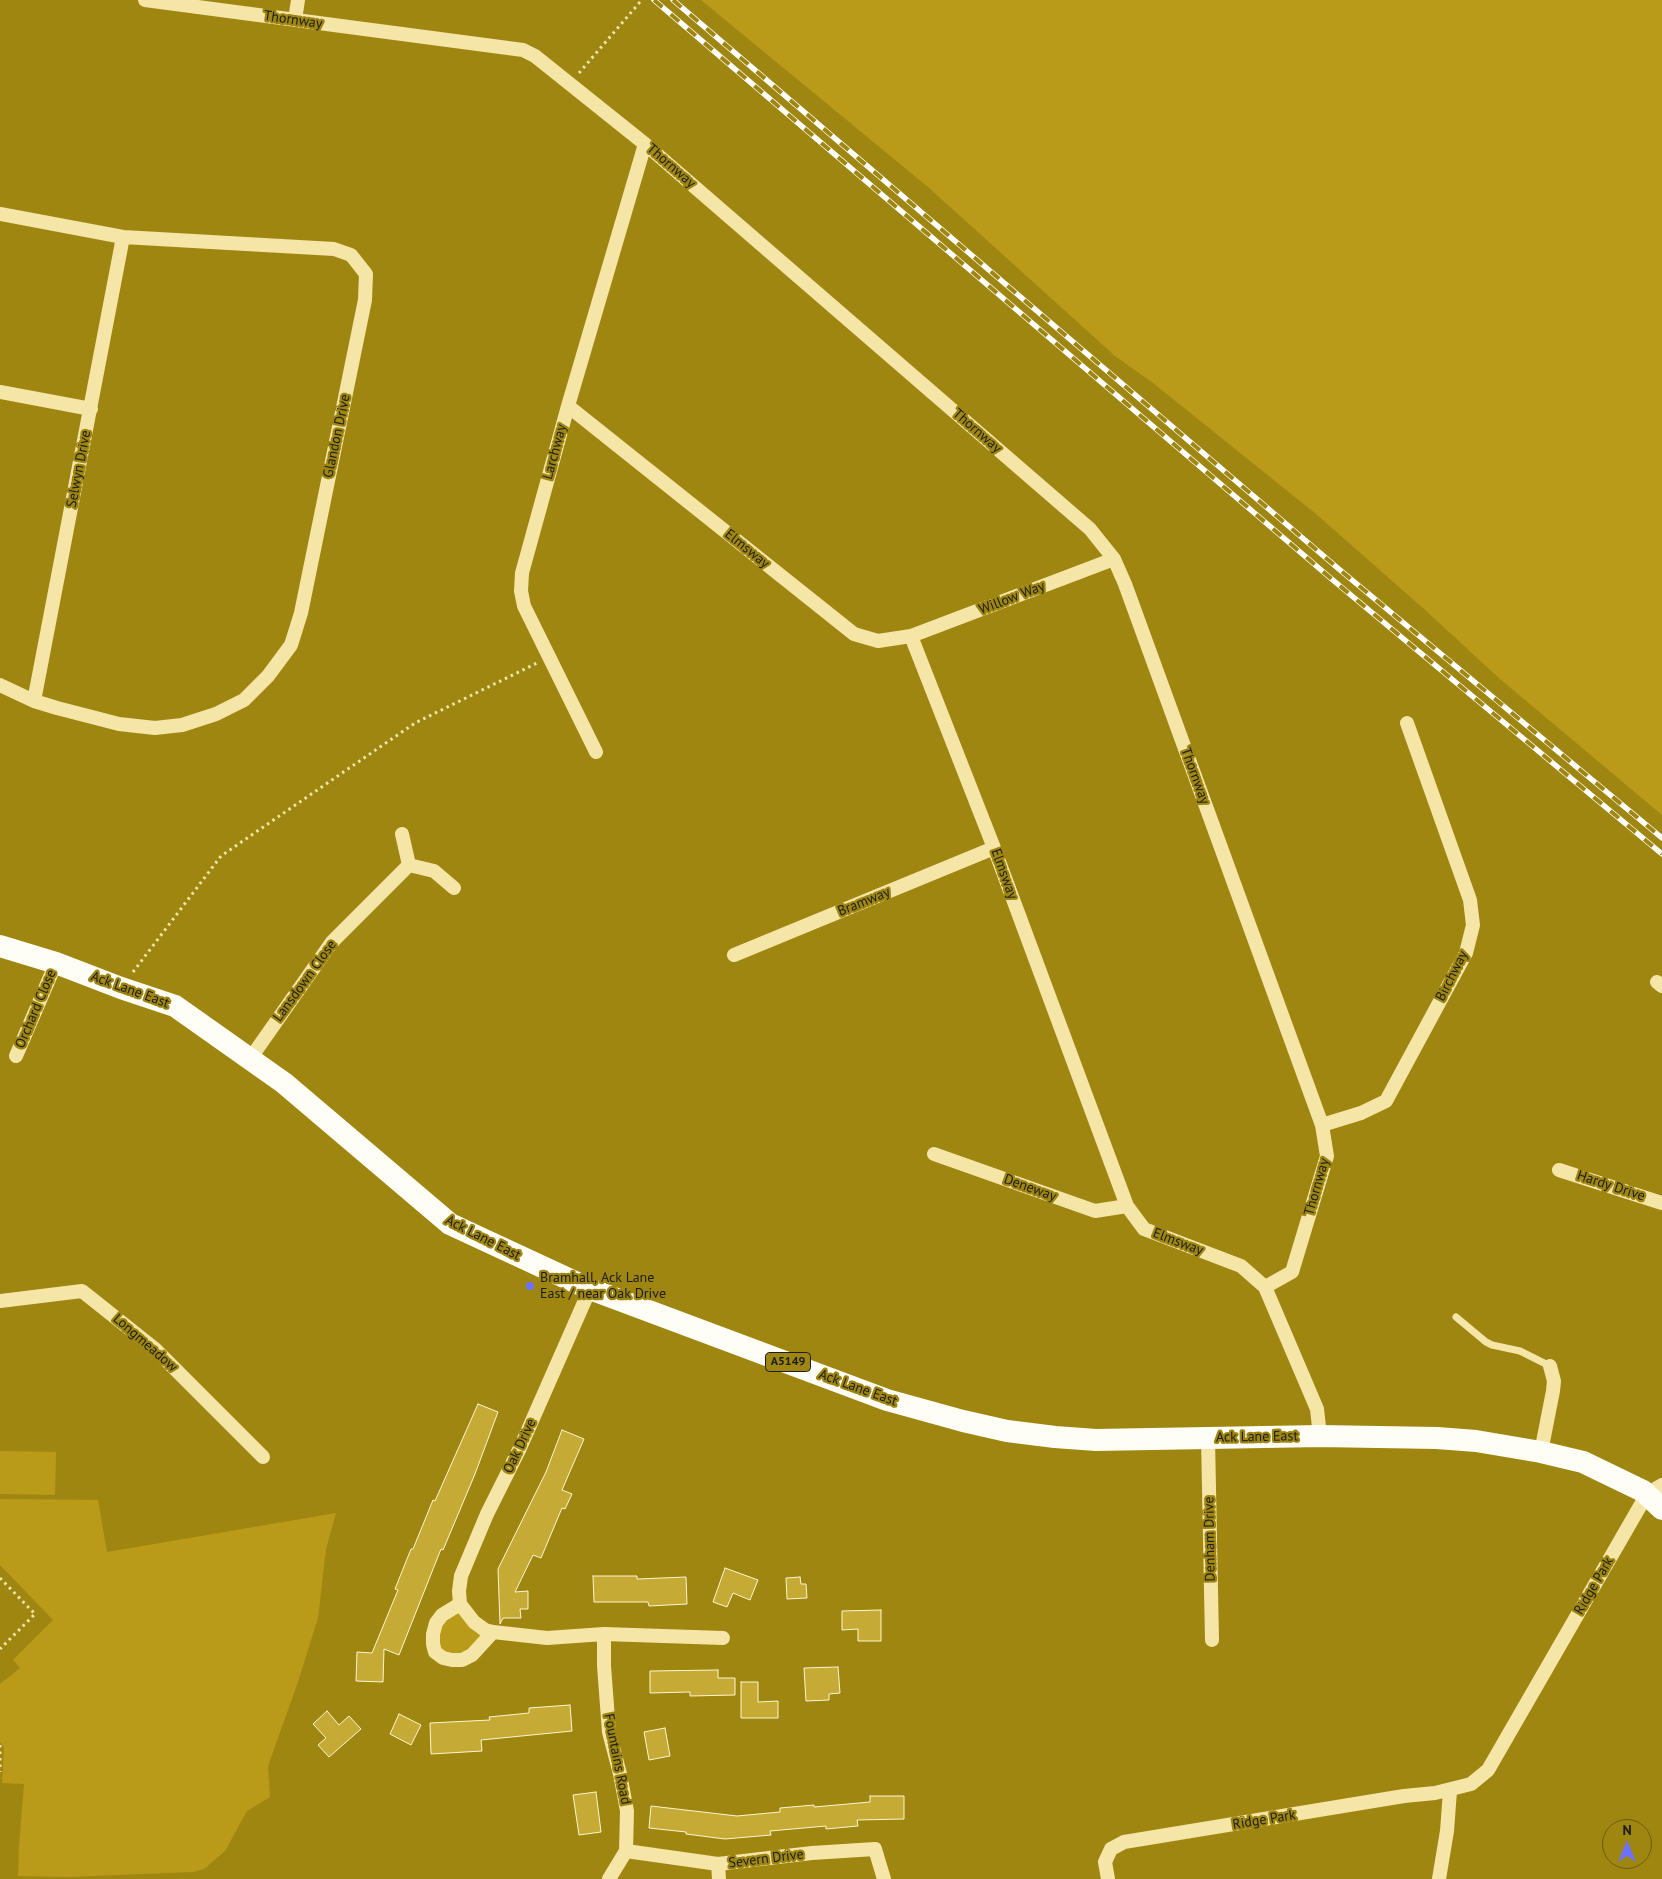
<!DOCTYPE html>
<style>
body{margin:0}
#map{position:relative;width:1662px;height:1879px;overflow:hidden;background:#9f8611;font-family:"PT Sans",sans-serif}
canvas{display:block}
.north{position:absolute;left:1602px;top:1819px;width:50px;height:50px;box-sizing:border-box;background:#9f8611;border:1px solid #6b5c16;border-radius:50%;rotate:0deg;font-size:14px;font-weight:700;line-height:20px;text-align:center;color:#1d1d1d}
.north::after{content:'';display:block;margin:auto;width:18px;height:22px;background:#6c71ff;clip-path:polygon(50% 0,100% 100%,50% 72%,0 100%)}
</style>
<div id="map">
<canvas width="1662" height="1879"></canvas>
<div class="north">N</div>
</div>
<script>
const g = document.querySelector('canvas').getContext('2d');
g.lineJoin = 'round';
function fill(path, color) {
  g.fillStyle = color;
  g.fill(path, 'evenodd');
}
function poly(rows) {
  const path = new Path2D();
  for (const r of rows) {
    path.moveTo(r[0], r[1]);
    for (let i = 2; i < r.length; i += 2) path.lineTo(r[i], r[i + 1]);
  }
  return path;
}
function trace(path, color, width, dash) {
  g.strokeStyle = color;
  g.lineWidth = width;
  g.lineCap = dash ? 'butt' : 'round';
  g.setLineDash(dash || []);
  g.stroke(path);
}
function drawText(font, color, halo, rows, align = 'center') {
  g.font = font + ' "PT Sans",sans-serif';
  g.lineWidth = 4.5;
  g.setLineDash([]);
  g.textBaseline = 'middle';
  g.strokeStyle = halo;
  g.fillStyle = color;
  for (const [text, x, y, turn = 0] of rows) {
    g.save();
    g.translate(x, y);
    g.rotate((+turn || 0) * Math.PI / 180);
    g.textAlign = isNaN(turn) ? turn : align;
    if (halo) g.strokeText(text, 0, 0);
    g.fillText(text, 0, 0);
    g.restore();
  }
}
fill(poly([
 [701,0,1662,0,1662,815,1500,679,1424,609,1316,514,1153,383,1115,356,928,187],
 [0,1451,56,1452,55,1495,0,1494],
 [0,1499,98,1500,107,1552,336,1513,326,1549,318,1618,298,1682,268,1766,270,1797,247,1811,225,1851,204,1869,193,1872,69,1877,18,1876,19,1846,24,1784,2,1783,4,1747,0,1742,0,1684,20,1668,13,1660,53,1620,0,1565],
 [460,1604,485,1630,472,1655,435,1652,436,1623]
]), '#ba9a19');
const building = poly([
 [478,1404,498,1412,475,1474,443,1550,441,1549,399,1655,384,1649,383,1682,356,1681,357,1652,372,1653,398,1590,395,1589,411,1549,413,1549,433,1500,435,1501,478,1404],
 [562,1430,584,1439,562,1490,572,1494,565,1509,562,1508,541,1558,533,1555,515,1592,528,1591,528,1609,520,1609,521,1618,503,1618,500,1624,498,1569,546,1472,562,1430],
 [725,1568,758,1580,750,1600,733,1593,727,1607,713,1602,725,1568],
 [593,1576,637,1576,637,1579,686,1577,687,1604,649,1606,648,1602,594,1602,593,1576],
 [800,1577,801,1584,806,1584,807,1598,787,1599,786,1578,800,1577],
 [881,1610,881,1641,858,1641,858,1629,842,1630,842,1611,881,1610],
 [838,1667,840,1693,829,1694,829,1700,806,1701,804,1668,838,1667],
 [718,1670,718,1678,735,1678,735,1695,690,1696,690,1692,650,1693,650,1671,718,1670],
 [741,1682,758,1682,758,1702,778,1701,778,1718,741,1718,741,1682],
 [570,1705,572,1731,481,1740,482,1751,431,1754,430,1723,490,1720,489,1717,529,1713,529,1708,570,1705],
 [327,1711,339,1725,349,1716,361,1729,329,1757,318,1745,326,1738,313,1724,327,1711],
 [399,1714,421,1725,411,1745,390,1734,399,1714],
 [665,1728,670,1756,649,1760,644,1732,665,1728],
 [596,1792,601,1832,579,1835,573,1795,596,1792],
 [870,1796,904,1796,904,1819,857,1820,858,1826,826,1829,826,1826,770,1831,771,1835,725,1839,686,1834,686,1832,649,1828,651,1806,737,1816,780,1812,780,1808,814,1805,814,1807,870,1802,870,1796]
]);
fill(building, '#c5aa35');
trace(building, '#fef5d1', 1);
trace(poly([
 [579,73,640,2],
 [133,972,221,856,415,723,537,663],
 [0,1578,35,1614,0,1649],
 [0,1745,0,1772]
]), '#f5e6a8', 3, [2.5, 4]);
trace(poly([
 [1456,1317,1486,1342,1492,1345,1520,1351,1550,1366]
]), '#f5e6a8', 7);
trace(poly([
 [145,0,523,50,535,56,645,144,1090,529,1114,559,1125,584,1322,1125,1327,1156,1292,1272,1265,1287],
 [295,20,298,0],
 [0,214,123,237,334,249,351,255,366,274,365,300,301,613,291,645,268,676,244,700,216,714,182,725,155,728,119,724,57,708,34,701,0,685],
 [0,392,91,409],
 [568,406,854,634,878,641,911,636,994,848,1127,1206,1144,1229,1241,1266,1265,1287,1317,1409,1320,1436],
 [911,636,1114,559],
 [34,701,123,237],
 [596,752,524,606,521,591,522,573,568,406,645,144],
 [402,834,409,865],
 [734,955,994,848],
 [1657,982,1662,986],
 [16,1056,56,963],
 [250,1059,332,942,409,865,434,871,454,888],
 [1322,1125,1361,1113,1386,1101,1466,953,1473,925,1470,900,1407,723],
 [934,1154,1095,1211,1127,1206],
 [1559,1170,1662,1203],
 [590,1289,520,1448,487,1514,461,1576,459,1591,460,1604,474,1622,485,1630,493,1632,547,1638,604,1634,723,1638],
 [0,1301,82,1291,155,1349,263,1457],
 [1208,1438,1212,1640],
 [1541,1452,1553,1391,1554,1381,1550,1366],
 [460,1604,442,1615,436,1623,433,1634,433,1644,435,1652,443,1658,452,1660,462,1660,472,1655,493,1632],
 [604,1634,604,1666,609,1732,620,1774,627,1811,626,1851,609,1879],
 [626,1851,718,1864,812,1853,875,1849,884,1879],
 [718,1864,719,1879],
 [1108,1879,1105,1862,1111,1849,1124,1842,1404,1796,1435,1793,1471,1784,1488,1770,1647,1494,1662,1485],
 [1439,1879,1447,1831,1450,1791]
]), '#f5e6a8', 14);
trace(poly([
 [0,946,56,963,121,988,175,1006,284,1083,450,1224,590,1289,887,1400,963,1421,1007,1431,1055,1437,1096,1440,1320,1436,1437,1438,1476,1441,1541,1452,1583,1462,1643,1491,1662,1509]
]), '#fffef6', 22);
const rail = poly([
 [654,0,1334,581,1662,854],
 [673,0,1340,570,1662,838]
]);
trace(rail, '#fff', 5.5);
trace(rail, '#9f8611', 4, [11]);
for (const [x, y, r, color] of [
 [530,1286,5,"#6c71ff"]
]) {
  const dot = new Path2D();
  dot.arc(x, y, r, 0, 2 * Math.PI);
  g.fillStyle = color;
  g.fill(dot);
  trace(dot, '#9f8611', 2);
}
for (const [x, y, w] of [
 [788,1362,45]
]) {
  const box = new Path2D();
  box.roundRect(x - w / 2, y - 9.5, w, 19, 4);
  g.fillStyle = '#9f8611';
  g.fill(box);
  trace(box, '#1d1d1d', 1);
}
drawText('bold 12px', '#1d1d1d', null, [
 ["A5149",788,1362]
]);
drawText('14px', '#1d1d1d', '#9f8611', [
 ["Thornway",293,20,8],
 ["Thornway",671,166,41],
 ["Thornway",977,431,41],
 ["Glandon Drive",337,436,-78],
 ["Larchway",555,452,-75],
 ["Selwyn Drive",79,469,-79],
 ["Elmsway",747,549,39],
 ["Willow Way",1012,598,-21],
 ["Thornway",1195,776,70],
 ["Elmsway",1004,874,70],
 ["Bramway",864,902,-22],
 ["Birchway",1452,976,-63],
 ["Lansdown Close",305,981,-54],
 ["Ack Lane East",130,990,20],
 ["Orchard Close",36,1009,-67],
 ["Hardy Drive",1611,1186,18],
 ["Thornway",1317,1187,-74],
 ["Deneway",1030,1188,20],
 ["Ack Lane East",483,1238,27],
 ["Elmsway",1178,1242,21],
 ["Longmeadow",145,1343,41],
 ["Ack Lane East",858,1388,20],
 ["Ack Lane East",1257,1437,-1],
 ["Oak Drive",520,1446,-65],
 ["Denham Drive",1210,1539,-91],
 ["Ridge Park",1594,1586,-60],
 ["Fountains Road",617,1759,79],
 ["Ridge Park",1264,1820,-9],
 ["Severn Drive",766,1859,-7]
]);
drawText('14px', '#1d1d1d', '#9f8611', [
 ["Bramhall, Ack Lane",540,1278],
 ["East / near Oak Drive",540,1294]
], 'left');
</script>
